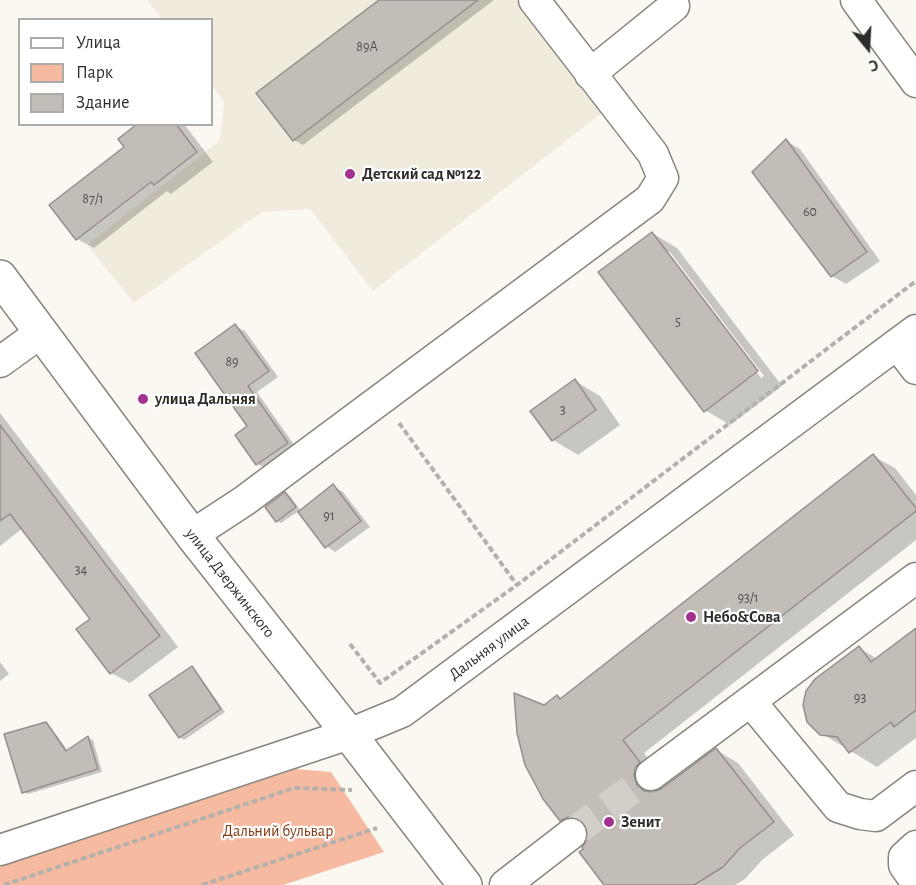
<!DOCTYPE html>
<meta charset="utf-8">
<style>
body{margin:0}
#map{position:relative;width:916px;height:885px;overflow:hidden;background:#fbf8f1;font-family:"Alegreya Sans",sans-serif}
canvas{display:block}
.legend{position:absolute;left:18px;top:18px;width:195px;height:108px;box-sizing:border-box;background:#fff;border:2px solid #ababaa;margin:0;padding:8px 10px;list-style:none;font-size:18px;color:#2d2c2a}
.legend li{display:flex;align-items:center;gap:12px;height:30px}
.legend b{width:30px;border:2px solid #ababaa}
.north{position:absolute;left:838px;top:18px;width:60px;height:60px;-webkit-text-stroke:4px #fff;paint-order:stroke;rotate:162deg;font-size:16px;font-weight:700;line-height:24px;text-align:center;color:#2d2c2a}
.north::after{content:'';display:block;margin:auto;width:21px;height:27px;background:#2d2c2a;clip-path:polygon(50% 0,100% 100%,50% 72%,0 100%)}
</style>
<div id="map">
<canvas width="916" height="885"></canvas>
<ul class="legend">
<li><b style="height:8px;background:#fff"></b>Улица</li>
<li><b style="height:16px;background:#f6baa0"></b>Парк</li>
<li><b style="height:16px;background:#c3bdb8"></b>Здание</li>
</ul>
<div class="north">С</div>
</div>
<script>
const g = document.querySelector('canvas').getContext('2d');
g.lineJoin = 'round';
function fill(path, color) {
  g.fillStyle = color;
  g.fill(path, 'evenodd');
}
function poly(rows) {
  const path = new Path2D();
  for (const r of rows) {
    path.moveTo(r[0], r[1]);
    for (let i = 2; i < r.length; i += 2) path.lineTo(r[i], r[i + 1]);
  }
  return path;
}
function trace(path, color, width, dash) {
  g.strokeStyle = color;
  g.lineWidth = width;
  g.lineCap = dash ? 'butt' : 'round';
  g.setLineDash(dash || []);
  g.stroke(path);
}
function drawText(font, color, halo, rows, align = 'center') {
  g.font = font + ' "Alegreya Sans",sans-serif';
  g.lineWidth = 4.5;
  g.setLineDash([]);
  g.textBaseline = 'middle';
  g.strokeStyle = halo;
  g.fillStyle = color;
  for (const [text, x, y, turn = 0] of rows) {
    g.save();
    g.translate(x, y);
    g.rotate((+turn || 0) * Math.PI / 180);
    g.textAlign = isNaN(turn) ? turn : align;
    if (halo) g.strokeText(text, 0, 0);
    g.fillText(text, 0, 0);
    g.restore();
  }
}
fill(poly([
 [147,0,516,0,602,113,373,291,310,209,262,212,134,303,87,245,220,140,224,102,212,85,212,20,162,19]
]), '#f0ebdd');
fill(poly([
 [296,769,331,772,384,852,283,885,0,885,0,867]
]), '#f6baa0');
fill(poly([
 [381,0,494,0,303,145,294,140],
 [139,124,184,124,213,162,171,194,167,191,94,248,77,239],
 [786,141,800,149,880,261,846,284,832,276],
 [652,233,677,248,782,386,730,425,705,410],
 [666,252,670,252,764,376,761,378],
 [235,326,245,331,278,377,257,392,297,449,267,469,257,464,249,426],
 [575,381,600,396,620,425,578,455,553,440],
 [0,413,178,647,130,683,111,673,92,620,23,528,0,546],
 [873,456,895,468,916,495,916,540,644,753,661,775,657,780,656,792,662,790,716,750,738,763,794,835,762,860,745,879,735,885,606,885,589,841,590,829,583,832,561,819,544,707,557,697,561,700],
 [333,486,343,492,370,527,335,552,326,546,299,511,281,523,277,521,286,493,290,496,301,511],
 [916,630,916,738,877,767,821,733,859,648,878,659],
 [0,662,9,674,0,681],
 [192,668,196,671,225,712,184,740,180,737],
 [45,723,50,726,68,751,88,738,93,740,102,772,28,794,23,792]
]), '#0003');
const building = poly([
 [379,0,478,0,293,141,256,93,379,0],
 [137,124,176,124,197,152,154,185,151,182,76,240,49,205,124,147,118,139,137,124],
 [786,139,867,252,831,277,752,172,786,139],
 [652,232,758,371,704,412,598,272,652,232],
 [235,324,269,371,248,386,288,443,256,465,235,435,247,426,195,353,235,324],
 [575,379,596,410,552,441,530,411,575,379],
 [0,425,160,636,110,674,76,629,90,619,10,514,0,521,0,425],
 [873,454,916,508,916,511,623,740,640,762,635,768,634,776,637,785,644,791,652,792,661,789,716,748,774,822,740,848,723,867,694,885,604,885,579,852,583,849,582,847,587,840,588,831,585,824,577,818,568,817,560,821,543,799,525,765,517,733,514,693,544,705,557,695,560,699,873,454],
 [333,484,361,521,325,548,298,512,333,484],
 [285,492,296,507,276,522,265,507,285,492],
 [916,628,916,710,894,727,891,722,849,753,837,737,820,735,807,722,803,705,806,691,815,679,859,646,871,662,916,628],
 [192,666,221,709,179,738,149,695,192,666],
 [46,722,66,751,88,736,98,769,22,793,4,734,46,722]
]);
fill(building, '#c3bdb8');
trace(building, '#95908b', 1.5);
trace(poly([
 [571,834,651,775]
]), '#d2cfc9', 30, [30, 15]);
const minor = poly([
 [856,0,916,82],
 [590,74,674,6],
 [897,344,916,369],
 [0,362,40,333],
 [192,535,244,501,650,199,663,178,653,154,534,0],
 [751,702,838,807,860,814,876,816,916,786],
 [651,775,916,578],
 [916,846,904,857,904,865,916,882],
 [0,850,349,734,402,712,916,330],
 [505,885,571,834]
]);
const major = poly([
 [0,277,192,535,349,734,465,885]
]);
trace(minor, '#88857f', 33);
trace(major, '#88857f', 36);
trace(poly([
 [399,423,517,585],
 [350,644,380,683,517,585,916,281],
 [4,885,294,788,352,790],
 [202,885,377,828]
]), '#b4b1ac', 4, [6, 3]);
trace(minor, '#fff', 30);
trace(major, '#fff', 33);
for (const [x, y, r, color] of [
 [350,174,6,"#a3328f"],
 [143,399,6,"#a3328f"],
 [691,617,6,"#a3328f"],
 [609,822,6,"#a3328f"]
]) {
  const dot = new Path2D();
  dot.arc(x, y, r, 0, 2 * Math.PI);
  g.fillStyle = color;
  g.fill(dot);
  trace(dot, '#fff', 2);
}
drawText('14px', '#52504e', null, [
 ["89А",367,47],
 ["87/1",93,199],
 ["60",810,212],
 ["5",678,322],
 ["89",232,362],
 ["3",563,410],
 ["91",329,516],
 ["34",81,570],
 ["93/1",748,598],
 ["93",860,698]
]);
drawText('bold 16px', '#2d2c2a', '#fff', [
 ["Детский сад №122",362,174],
 ["улица Дальняя",155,399],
 ["Небо&Сова",703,617],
 ["Зенит",621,822]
], 'left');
drawText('16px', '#2d2c2a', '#fff', [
 ["улица Дзержинского",230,583,52],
 ["Дальняя улица",489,648,-37]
]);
drawText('16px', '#843a12', '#fff', [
 ["Дальний бульвар",278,831]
]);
</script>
